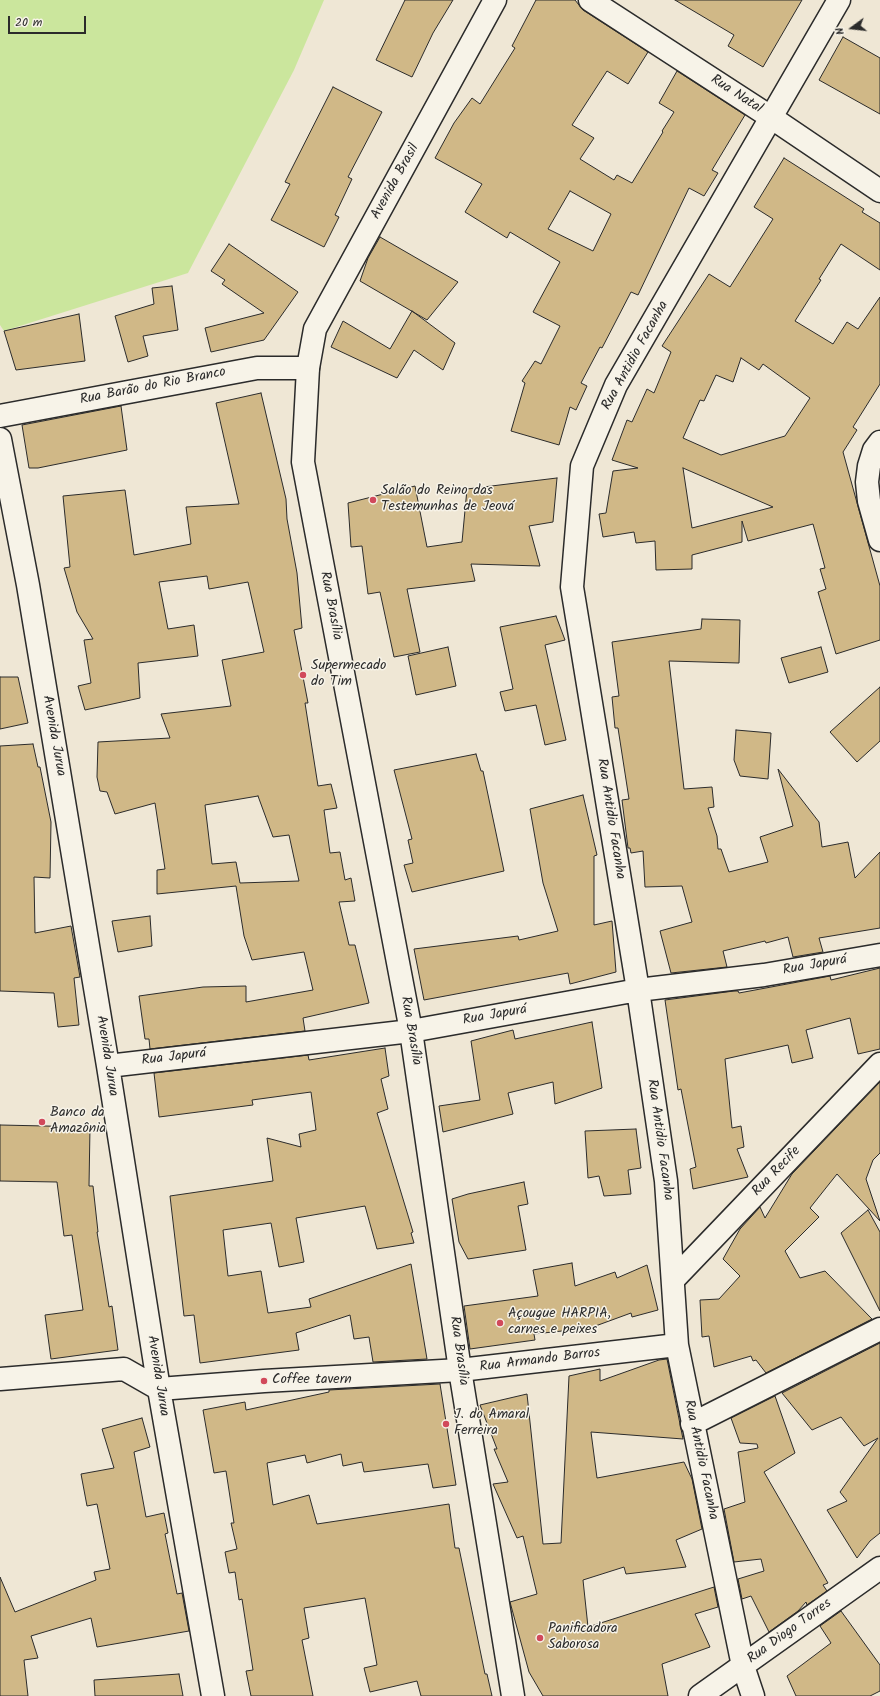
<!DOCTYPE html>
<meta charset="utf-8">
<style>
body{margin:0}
#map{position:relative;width:880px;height:1696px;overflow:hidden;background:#efe7d5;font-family:Kalam,sans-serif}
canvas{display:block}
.north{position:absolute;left:832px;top:8px;width:40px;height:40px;-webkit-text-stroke:3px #f7f3e8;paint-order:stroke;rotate:255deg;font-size:11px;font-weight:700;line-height:16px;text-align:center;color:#2b2b2b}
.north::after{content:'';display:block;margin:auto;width:14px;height:18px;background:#2b2b2b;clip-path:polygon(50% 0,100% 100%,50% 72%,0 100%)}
.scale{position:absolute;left:8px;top:16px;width:78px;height:18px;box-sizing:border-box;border:2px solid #2b2b2b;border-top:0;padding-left:5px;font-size:12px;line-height:14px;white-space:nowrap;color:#2b2b2b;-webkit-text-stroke:3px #f7f3e8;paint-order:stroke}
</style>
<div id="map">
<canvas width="880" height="1696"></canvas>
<div class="north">N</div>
<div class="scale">20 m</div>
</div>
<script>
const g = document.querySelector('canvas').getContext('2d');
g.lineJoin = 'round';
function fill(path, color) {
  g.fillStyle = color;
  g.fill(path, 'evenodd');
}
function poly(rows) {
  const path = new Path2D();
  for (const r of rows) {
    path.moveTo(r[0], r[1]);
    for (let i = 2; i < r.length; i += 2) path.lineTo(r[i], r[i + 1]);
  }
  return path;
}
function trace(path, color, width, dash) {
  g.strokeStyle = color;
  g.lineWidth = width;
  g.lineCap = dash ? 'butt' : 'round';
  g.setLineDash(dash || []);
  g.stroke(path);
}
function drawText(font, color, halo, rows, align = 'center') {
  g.font = font + ' Kalam,sans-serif';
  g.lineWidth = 3;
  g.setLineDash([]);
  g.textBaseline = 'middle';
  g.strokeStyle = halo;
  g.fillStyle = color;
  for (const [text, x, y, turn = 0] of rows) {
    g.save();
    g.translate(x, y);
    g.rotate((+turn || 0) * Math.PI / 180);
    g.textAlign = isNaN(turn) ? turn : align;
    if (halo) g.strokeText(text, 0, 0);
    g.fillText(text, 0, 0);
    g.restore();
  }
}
fill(poly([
 [0,0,324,0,294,70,188,273,4,331,0,325]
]), '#cbe69d');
const building = poly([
 [405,0,453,0,433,33,412,77,376,60,405,0],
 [536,0,575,0,583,10,648,52,628,84,607,71,572,125,594,138,580,159,614,180,617,175,632,183,663,132,662,131,674,112,659,103,677,71,745,115,712,170,718,173,704,196,689,188,638,295,631,292,602,348,600,347,581,383,587,386,576,410,570,407,559,445,511,431,525,383,522,381,535,361,541,364,560,326,533,312,560,262,510,232,507,238,465,212,482,184,435,158,454,123,472,98,480,104,515,48,512,46,536,0],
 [570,191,611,214,593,251,548,229,570,191],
 [675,0,802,0,763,67,728,46,734,35,675,0],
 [843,37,880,58,880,114,819,80,843,37],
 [333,87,382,112,348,177,352,179,335,215,339,217,324,247,271,220,290,184,285,182,333,87],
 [784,158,864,209,862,212,880,223,880,270,841,244,819,279,821,280,795,321,833,344,847,322,858,329,880,297,880,384,853,427,857,430,843,452,880,586,880,640,836,654,818,592,826,589,820,569,825,568,813,524,748,541,742,521,742,542,692,555,692,569,656,570,655,541,636,543,634,532,603,537,599,514,606,513,613,471,638,468,612,460,627,420,632,422,647,389,654,393,671,352,662,346,709,274,730,287,773,219,754,207,784,158],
 [741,358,759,370,763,364,810,398,785,436,721,455,683,438,700,400,704,401,716,375,733,382,741,358],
 [683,468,773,507,692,528,683,468],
 [380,237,458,282,427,320,360,281,368,258,380,237],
 [229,244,298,292,264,340,211,352,205,328,264,313,222,284,225,280,211,271,229,244],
 [172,286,178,330,143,336,148,356,128,362,115,316,154,304,152,288,172,286],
 [412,311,455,343,443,370,414,350,397,378,331,347,343,321,390,349,412,311],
 [79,314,85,361,16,370,4,331,79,314],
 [261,393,286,499,287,519,297,573,302,628,294,630,308,703,305,703,318,786,331,784,337,808,324,810,330,853,340,852,345,880,351,878,355,901,339,902,349,945,355,945,369,1003,303,1018,305,1031,150,1049,149,1039,145,1039,139,996,203,987,246,986,246,1002,313,990,304,952,252,960,244,936,236,886,157,894,157,870,165,869,155,803,115,814,107,792,100,791,97,777,98,742,170,738,161,714,231,706,222,660,264,652,248,582,209,589,207,576,159,582,168,629,194,625,198,656,138,663,140,698,85,710,78,686,91,683,84,640,93,639,77,612,64,568,70,567,63,496,125,490,134,555,191,544,186,507,239,504,216,403,261,393],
 [258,796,273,837,289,835,299,881,240,883,236,862,212,864,205,805,258,796],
 [121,406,127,450,38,468,29,468,22,425,121,406],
 [557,478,553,522,529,526,540,566,471,564,475,581,407,589,420,652,394,657,380,592,368,594,362,546,351,547,348,503,415,486,427,547,462,542,467,489,557,478],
 [556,616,565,640,545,645,566,740,545,745,536,705,505,711,500,692,513,689,500,627,556,616],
 [702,619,740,620,739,663,669,661,684,789,712,787,714,807,708,808,717,836,718,849,721,849,729,872,768,862,760,837,793,826,778,769,819,822,822,847,848,842,855,878,880,852,880,928,819,938,823,952,793,957,788,937,766,943,765,941,723,951,727,967,671,973,660,931,692,922,682,886,645,887,643,851,631,853,630,848,628,848,622,800,629,799,618,728,615,728,612,697,619,696,612,642,701,629,702,619],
 [448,647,456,686,416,695,408,656,448,647],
 [821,647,828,672,789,683,781,658,821,647],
 [0,677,18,677,28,723,0,729,0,677],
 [880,687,880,741,857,762,830,732,880,687],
 [736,730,771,733,768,779,740,776,734,760,736,730],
 [33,744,38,767,40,767,51,822,50,878,34,877,35,933,71,926,80,977,74,978,79,1025,58,1027,54,993,0,991,0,746,33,744],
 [476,754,481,771,483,771,504,871,412,892,404,865,413,863,408,840,412,839,394,770,476,754],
 [583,795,597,855,594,856,594,925,612,921,616,972,570,984,568,973,424,1000,414,949,518,936,519,940,558,931,543,883,530,809,583,795],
 [150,916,152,946,118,952,112,921,150,916],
 [880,968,880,1049,858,1054,850,1018,806,1030,813,1058,792,1063,788,1045,725,1059,732,1128,741,1126,744,1147,737,1149,748,1177,693,1189,690,1169,696,1167,681,1089,678,1090,665,1000,734,991,738,991,739,993,830,976,831,980,880,968],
 [592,1022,602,1088,555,1104,553,1082,508,1093,513,1114,443,1132,439,1106,480,1100,471,1041,513,1030,515,1039,592,1022],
 [385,1048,389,1076,381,1079,388,1109,377,1113,413,1232,411,1233,414,1243,377,1249,365,1206,296,1218,304,1262,279,1267,271,1223,223,1230,228,1276,261,1271,268,1313,311,1307,309,1299,411,1264,427,1359,373,1362,369,1337,354,1339,350,1315,296,1333,299,1350,200,1363,194,1315,184,1316,170,1196,273,1181,267,1138,301,1147,299,1134,316,1130,311,1092,252,1100,253,1105,159,1117,154,1073,308,1055,309,1060,385,1048],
 [880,1082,880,1153,873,1160,866,1179,880,1221,837,1174,810,1208,819,1217,785,1251,800,1278,825,1271,872,1319,766,1373,756,1360,753,1361,751,1356,714,1367,709,1336,702,1337,700,1300,719,1299,740,1276,723,1259,740,1229,760,1207,765,1218,792,1174,880,1082],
 [0,1125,90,1127,89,1186,93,1186,98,1232,97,1232,109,1307,112,1306,118,1350,51,1359,45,1315,83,1310,72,1235,64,1236,57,1182,0,1181,0,1125],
 [636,1129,641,1168,628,1170,631,1194,604,1196,599,1176,588,1178,585,1131,636,1129],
 [524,1182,528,1204,518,1206,526,1250,468,1259,459,1242,452,1199,468,1194,524,1182],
 [868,1210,880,1232,880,1311,841,1233,868,1210],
 [572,1263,575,1286,615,1272,617,1278,647,1265,658,1310,632,1317,631,1313,590,1328,534,1334,535,1340,470,1349,464,1306,538,1296,533,1270,572,1263],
 [880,1343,880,1533,870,1541,857,1558,827,1510,847,1501,840,1492,878,1438,864,1446,841,1417,812,1430,782,1393,880,1343],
 [667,1359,683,1439,591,1432,597,1478,684,1462,692,1479,702,1529,676,1540,686,1567,626,1574,624,1567,583,1580,588,1627,714,1587,718,1607,695,1614,710,1647,662,1664,668,1696,543,1696,529,1672,510,1602,537,1594,523,1536,517,1538,493,1484,508,1482,494,1449,497,1449,480,1405,527,1394,543,1544,561,1543,569,1376,600,1369,600,1381,659,1360,667,1359],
 [440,1384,456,1485,433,1488,428,1464,364,1472,362,1462,343,1466,341,1454,307,1463,305,1455,267,1463,273,1505,309,1495,317,1524,449,1504,455,1548,459,1548,485,1674,487,1674,492,1696,421,1696,417,1681,370,1692,364,1668,377,1665,365,1598,304,1608,309,1638,302,1640,313,1696,251,1696,246,1671,253,1670,242,1599,239,1600,235,1572,229,1573,225,1552,237,1549,231,1523,234,1523,226,1471,214,1473,203,1410,245,1402,246,1410,329,1392,329,1390,440,1384],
 [775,1396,795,1453,764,1472,828,1583,823,1585,827,1591,807,1605,806,1602,798,1611,769,1632,751,1596,742,1599,738,1579,764,1571,761,1559,734,1562,724,1509,745,1502,738,1452,758,1448,757,1444,740,1443,731,1418,775,1396],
 [142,1418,150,1447,134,1452,146,1517,164,1513,168,1533,165,1534,177,1594,182,1593,189,1631,97,1647,91,1618,31,1636,38,1658,24,1660,28,1696,0,1696,0,1577,15,1612,96,1580,94,1572,110,1569,97,1504,87,1506,81,1474,114,1468,102,1429,142,1418],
 [841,1611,880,1665,880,1691,870,1696,796,1696,787,1676,831,1643,820,1626,841,1611],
 [179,1674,183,1696,95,1696,94,1680,179,1674]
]);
fill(building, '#d0b887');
trace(building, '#2b2b2b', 1);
const minor = poly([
 [590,0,772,118,880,191],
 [0,416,257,368,308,368],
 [0,439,28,585,108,1066,159,1389,213,1696],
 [880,442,874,450,869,466,867,482,869,501,880,540],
 [108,1066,411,1031,638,990,764,975,880,955],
 [674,1279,880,1064],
 [0,1379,124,1369,159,1389,264,1381,460,1370,677,1345],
 [692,1424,880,1329],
 [700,1696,880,1568],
 [753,1696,743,1666,677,1345,666,1181,638,990,572,587,582,466,616,385,839,0]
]);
const tertiary = poly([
 [495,0,315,329,308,368,303,462,411,1031,460,1370,513,1696]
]);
trace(minor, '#2b2b2b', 25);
trace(tertiary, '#2b2b2b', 25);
trace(minor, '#f7f3e8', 22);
trace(tertiary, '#f7f3e8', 22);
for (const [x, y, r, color] of [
 [373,500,4,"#d1495b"],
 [303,675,4,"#d1495b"],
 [42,1122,4,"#d1495b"],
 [500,1323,4,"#d1495b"],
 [264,1381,4,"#d1495b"],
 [446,1424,4,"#d1495b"],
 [540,1638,4,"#d1495b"]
]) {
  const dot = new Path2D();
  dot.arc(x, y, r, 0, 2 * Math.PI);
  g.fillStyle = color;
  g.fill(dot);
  trace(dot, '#f7f3e8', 1.5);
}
drawText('14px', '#2b2b2b', '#f7f3e8', [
 ["Rua Natal",736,95,33],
 ["Avenida Brasil",396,182,-61],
 ["Rua Antidio Facanha",636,356,-61],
 ["Rua Barão do Rio Branco",153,387,-11],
 ["Rua Brasília",330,606,79],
 ["Avenida Jurua",53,736,80],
 ["Rua Antidio Facanha",610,819,81],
 ["Rua Japurá",815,966,-10],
 ["Rua Japurá",495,1016,-10],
 ["Rua Brasília",410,1031,80],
 ["Avenida Jurua",106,1056,81],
 ["Rua Japurá",174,1058,-7],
 ["Rua Antidio Facanha",659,1140,82],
 ["Rua Recife",777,1172,-46],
 ["Rua Brasília",458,1351,82],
 ["Rua Armando Barros",540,1361,-7],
 ["Avenida Jurua",157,1376,81],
 ["Rua Antidio Facanha",700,1460,78],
 ["Rua Diogo Torres",790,1632,-36]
]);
drawText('14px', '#2b2b2b', '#f7f3e8', [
 ["Salão do Reino das",381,492],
 ["Testemunhas de Jeová",381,508],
 ["Supermecado",311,667],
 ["do Tim",311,683],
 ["Banco da",50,1114],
 ["Amazônia",50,1130],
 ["Açougue HARPIA,",508,1315],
 ["carnes e peixes",508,1331],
 ["Coffee tavern",272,1381],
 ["J. do Amaral",454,1416],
 ["Ferreira",454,1432],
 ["Panificadora",548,1630],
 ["Saborosa",548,1646]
], 'left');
</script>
